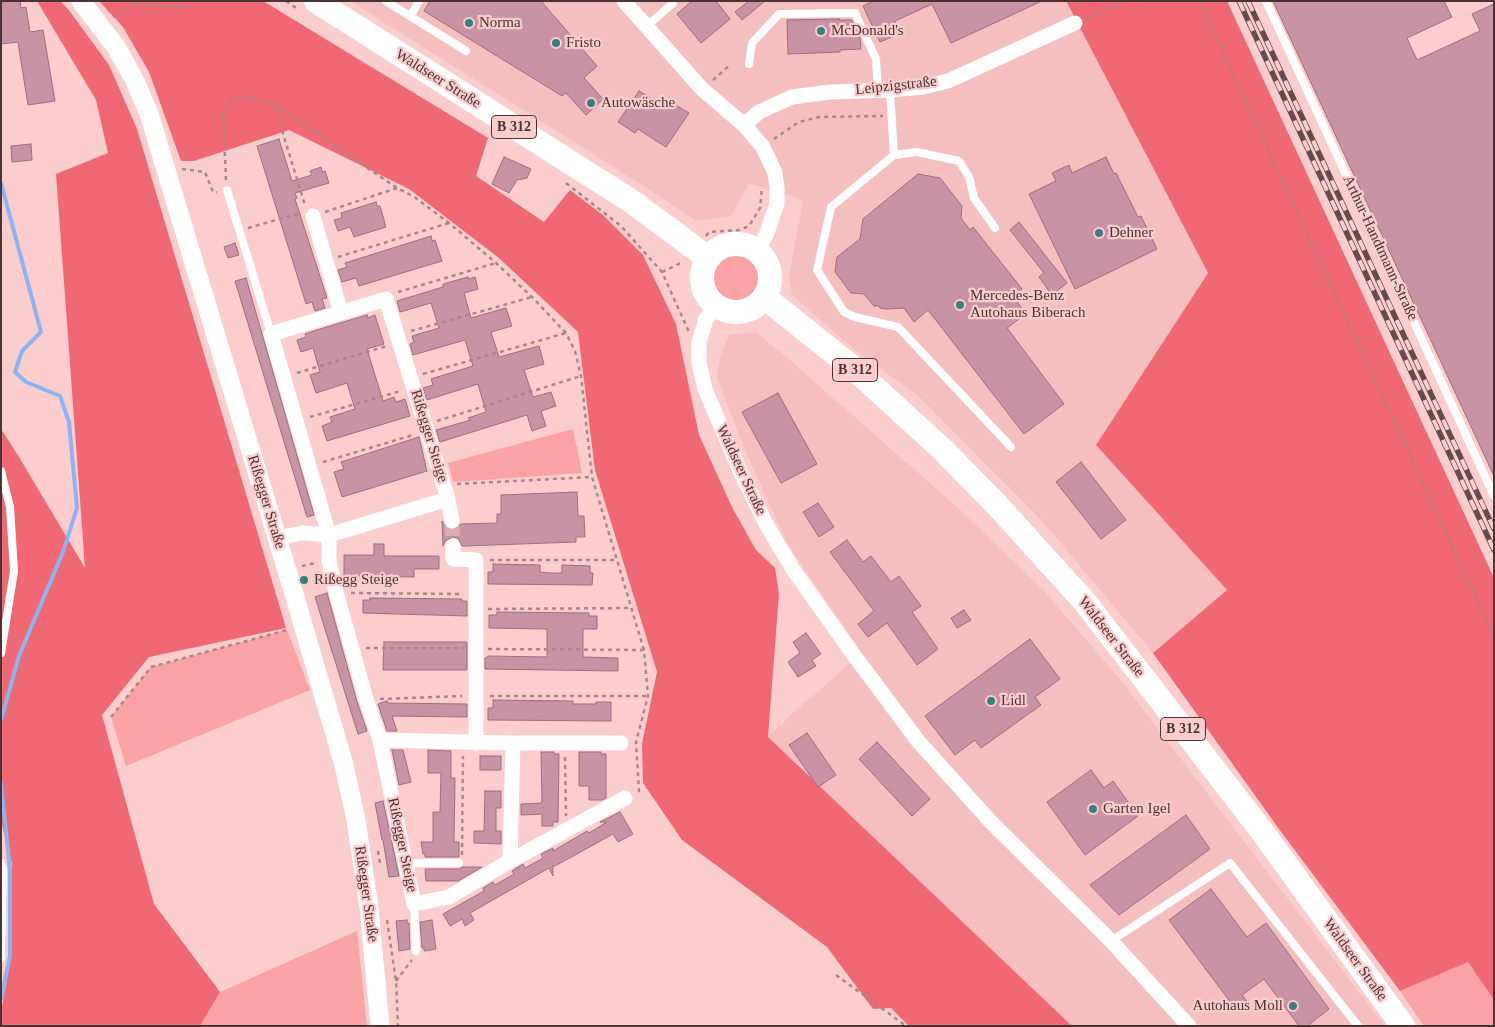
<!DOCTYPE html>
<meta charset="utf-8">
<style>
body{margin:0}
#map{position:relative;width:1495px;height:1027px;overflow:hidden;background:#fccdcd;font-family:"Times New Roman",serif}
canvas{display:block}
.frame{position:absolute;inset:0;border:2px solid #4a3333;pointer-events:none}
</style>
<div id="map">
<canvas width="1495" height="1027"></canvas>
<div class="frame"></div>
</div>
<script>
const g = document.querySelector('canvas').getContext('2d');
g.lineJoin = 'round';
function fill(path, color) {
  g.fillStyle = color;
  g.fill(path, 'evenodd');
}
function poly(rows) {
  const path = new Path2D();
  for (const r of rows) {
    if (r.length === 3) {
      path.moveTo(r[0] + r[2], r[1]);
      path.arc(r[0], r[1], r[2], 0, 2 * Math.PI);
      continue;
    }
    path.moveTo(r[0], r[1]);
    for (let i = 2; i < r.length; i += 2) path.lineTo(r[i], r[i + 1]);
  }
  return path;
}
function trace(path, color, width, dash) {
  g.strokeStyle = color;
  g.lineWidth = width;
  g.lineCap = dash ? 'butt' : 'round';
  g.setLineDash(dash || []);
  g.stroke(path);
}
function drawText(font, color, halo, rows, align = 'center') {
  g.font = font + ' "Times New Roman",serif';
  g.lineWidth = 4.5;
  g.setLineDash([]);
  g.textBaseline = 'middle';
  g.strokeStyle = halo;
  g.fillStyle = color;
  for (const [text, x, y, turn = 0] of rows) {
    g.save();
    g.translate(x, y);
    g.rotate((+turn || 0) * Math.PI / 180);
    g.textAlign = isNaN(turn) ? turn : align;
    if (halo) g.strokeText(text, 0, 0);
    g.fillText(text, 0, 0);
    g.restore();
  }
}
fill(poly([
 [350,1,1066,1,1208,273,1096,445,1227,590,1153,653,1043,522,917,395,856,351,792,295,789,277,803,200,749,183,731,216,696,221,650,190],
 [756,332,791,361,966,515,1045,592,1119,678,1385,1026,1072,1026,768,737,803,704,862,653,787,543,744,448,717,377,721,354,729,335]
]), '#f5bfc0');
fill(poly([
 [736,278,24],
 [573,429,582,473,453,482,448,463],
 [287,630,310,690,126,766,111,717,151,667],
 [357,931,367,1026,200,1026,220,992],
 [1468,962,1494,1000,1494,1026,1424,1026,1400,991]
]), '#faa2a4');
fill(poly([
 [37,1,60,1,68,9,109,65,137,129,286,628,149,657,102,715,154,904,220,992,200,1026,1,1026,1,1012,11,957,12,864,1,821,1,429,19,457,85,568,56,174,108,153,96,100],
 [99,1,263,1,488,138,476,176,544,222,570,190,603,215,643,255,676,324,699,435,732,507,756,550,775,568,779,594,768,737,1072,1026,909,1026,891,1008,873,1009,827,947,682,840,643,783,642,744,657,672,595,470,578,332,499,258,409,189,289,130,194,161,181,161,149,72,123,27],
 [1066,1,1227,1,1494,578,1494,1000,1468,962,1400,991,1279,829,1153,653,1227,590,1096,445,1208,273]
]), '#f06873');
trace(poly([
 [1,183,41,332,22,351,15,372,26,382,60,396,69,422,77,508,63,552,19,656,1,720],
 [1,783,10,870,10,956,1,999]
]), '#8ab4f2', 4);
const building = poly([
 [1,1,20,1,21,8,26,7,30,32,43,30,55,101,28,105,18,42,1,44,1,1],
 [430,1,541,1,597,66,584,78,603,99,586,115,566,93,562,96,424,11,430,1],
 [692,1,716,1,730,19,701,43,677,14,692,1],
 [749,1,765,1,742,20,735,12,749,1],
 [873,1,1042,1,951,43,932,4,895,21,901,33,880,42,863,6,873,1],
 [1273,1,1444,1,1452,17,1407,38,1417,60,1480,31,1472,14,1494,4,1494,476,1273,1],
 [839,19,839,20,852,20,860,38,861,49,840,50,840,52,788,54,787,20,839,19],
 [639,91,668,109,672,103,689,113,666,147,638,129,635,133,618,122,639,91],
 [279,139,292,181,312,175,310,171,321,167,322,172,325,171,329,183,295,193,297,198,295,199,327,298,322,299,325,308,315,311,312,302,306,304,257,146,279,139],
 [31,144,32,160,12,162,11,146,31,144],
 [504,157,531,169,527,178,517,180,509,193,492,184,504,157],
 [1106,157,1114,174,1116,173,1138,217,1141,216,1157,249,1075,289,1029,194,1056,181,1052,173,1069,165,1072,173,1106,157],
 [918,174,940,178,962,206,961,218,970,230,973,227,1022,289,1013,296,1026,314,1007,328,1064,404,1024,434,928,310,914,322,904,308,887,309,880,308,879,306,874,306,864,294,851,293,835,272,837,257,860,239,863,219,918,174],
 [376,202,377,206,380,206,386,227,354,237,350,227,338,231,334,220,342,218,341,213,376,202],
 [1019,222,1067,283,1052,295,1039,277,1044,273,1010,230,1019,222],
 [431,236,432,241,435,240,442,261,359,286,356,278,342,282,338,270,347,267,345,263,431,236],
 [235,243,239,255,228,258,224,247,235,243],
 [468,277,468,279,475,277,478,289,464,293,471,318,506,308,512,326,491,332,499,357,539,346,544,364,524,370,533,397,551,392,556,406,541,411,546,426,532,431,527,415,440,442,436,430,471,420,468,418,486,412,478,384,427,400,423,388,433,385,431,379,473,366,465,340,413,355,410,344,414,342,412,336,439,328,431,303,400,312,397,301,443,287,443,284,468,277],
 [246,278,314,515,307,517,235,281,246,278],
 [367,315,368,318,375,315,384,344,367,349,383,401,394,397,396,402,405,399,410,416,327,441,322,426,332,422,330,417,355,409,347,383,316,393,310,375,320,372,313,348,301,352,297,340,306,337,305,334,320,329,367,315],
 [778,393,817,464,781,483,742,412,778,393],
 [419,437,427,471,342,497,334,472,344,469,341,462,419,437],
 [1081,462,1126,520,1101,539,1056,482,1081,462],
 [577,492,578,516,584,516,585,537,576,537,576,542,465,546,462,546,458,538,453,537,445,541,443,546,442,521,445,527,453,530,458,528,461,524,497,523,497,514,501,514,501,495,577,492],
 [818,503,834,527,819,537,803,512,818,503],
 [847,540,863,562,871,556,891,582,899,576,921,606,912,612,938,649,917,665,887,623,868,637,858,624,874,611,830,552,847,540],
 [374,544,384,544,384,556,439,556,439,569,414,569,414,577,344,576,344,555,374,555,374,544],
 [493,564,540,565,540,572,551,573,562,573,562,565,590,566,590,573,593,573,592,585,488,584,488,572,493,572,493,564],
 [327,593,357,702,367,731,358,734,315,597,327,593],
 [370,598,462,599,461,601,467,601,467,616,363,613,363,600,370,600,370,598],
 [964,610,971,620,957,628,951,618,964,610],
 [497,612,589,613,589,616,597,616,597,629,583,629,583,657,618,658,618,671,485,669,485,658,489,656,547,657,547,629,489,628,489,615,497,615,497,612],
 [806,633,821,654,812,660,816,666,798,677,788,662,800,653,793,642,806,633],
 [1030,639,1060,679,1035,697,1041,705,981,748,975,740,955,755,925,716,1030,639],
 [384,642,467,642,467,670,383,670,384,642],
 [493,700,573,701,573,704,596,704,596,702,611,702,611,721,488,720,488,708,493,708,493,700],
 [387,701,388,703,467,704,467,717,392,716,397,731,387,731,378,704,387,701],
 [807,733,836,775,818,787,789,745,807,733],
 [877,742,930,799,912,816,859,759,877,742],
 [392,750,403,750,411,782,399,785,392,750],
 [428,750,451,751,451,778,455,778,454,842,459,842,459,857,425,857,425,854,423,854,421,842,433,842,433,812,440,812,441,773,428,773,428,750],
 [541,752,554,752,554,754,559,754,558,822,553,822,553,826,542,826,542,814,521,815,521,804,542,803,541,752],
 [579,752,601,752,601,754,606,754,606,798,602,800,589,800,589,786,579,786,579,752],
 [480,756,501,756,501,770,480,770,480,756],
 [1091,770,1104,788,1113,781,1138,816,1085,855,1047,802,1091,770],
 [485,791,501,791,501,808,496,808,496,831,501,831,501,844,474,843,474,831,484,831,485,791],
 [383,801,399,876,389,877,383,840,382,840,375,803,383,801],
 [620,812,633,834,618,842,613,834,555,866,553,865,553,876,549,868,470,913,474,920,465,926,462,919,450,926,443,914,484,891,483,888,493,882,495,885,514,874,512,871,515,869,523,864,525,868,543,858,541,854,553,848,553,851,587,831,589,833,607,822,600,822,620,812],
 [1186,815,1210,849,1119,915,1090,885,1186,815],
 [463,867,482,867,458,881,426,881,425,869,459,869,463,867],
 [1211,889,1247,937,1266,923,1329,1009,1307,1026,1299,1026,1264,979,1242,995,1248,1003,1237,1011,1169,920,1211,889],
 [407,920,407,923,409,923,410,949,399,951,396,921,407,920],
 [432,920,436,949,424,951,424,948,422,948,420,922,432,920]
]);
fill(building, '#c894a5');
trace(building, '#9e6c7d', 1);
trace(poly([
 [452,521,453,546]
]), '#d8aeae', 15, [15, 8]);
trace(poly([
 [286,1,299,10],
 [1200,1,1244,98,1494,637],
 [113,17,134,4,187,7],
 [1088,18,1125,1],
 [713,80,730,65],
 [277,107,284,137,305,205],
 [774,139,799,122,819,117,883,116],
 [182,169,205,172,213,192,217,192],
 [226,180,223,109,232,99,250,97,276,106,397,188,413,196,449,223,496,263,532,297,566,333,575,351,581,376,592,477,644,650,648,696,636,742,639,791,637,792],
 [566,183,621,226,662,272,689,332],
 [325,212,397,188],
 [248,228,301,213],
 [706,236,709,232,739,230,749,226,760,208,762,188],
 [338,257,449,223],
 [662,272,683,262],
 [398,292,496,263],
 [411,331,532,297],
 [297,373,387,346],
 [423,374,566,333],
 [310,417,401,391],
 [437,421,581,376],
 [323,462,413,435],
 [457,484,592,477],
 [490,560,616,560],
 [302,566,316,563],
 [351,593,463,594],
 [488,609,630,608],
 [366,648,463,648],
 [488,649,644,650],
 [490,696,647,696],
 [380,699,462,696],
 [111,717,151,667,287,630],
 [565,757,566,816],
 [378,851,380,863],
 [462,855,463,756],
 [387,920,396,981,398,1026],
 [836,975,906,1026],
 [396,981,412,960]
]), '#aa8686', 2.5, [4, 4]);
trace(poly([
 [386,1,466,51],
 [1266,1,1494,496],
 [411,15,419,1],
 [646,27,673,3,672,1],
 [749,64,752,43,779,14,855,13,876,59,878,91],
 [890,90,894,155,831,207,817,270,844,312,855,317,898,327,1011,447],
 [894,155,917,152,959,161,969,177,974,198,995,228],
 [227,190,271,334],
 [1,471,10,507,14,571,1,653],
 [1,863,3,871,1,959],
 [405,863,459,863],
 [414,904,416,951],
 [1111,941,1230,863,1358,1026]
]), '#fff', 8);
trace(poly([
 [624,1,702,89,744,125,763,147,775,173,777,188,777,204,766,235,757,251],
 [744,125,759,112,792,97,830,92,890,90,923,87,948,81,1075,23],
 [313,216,341,313],
 [716,305,706,319,699,342,699,363,705,389,740,471,766,524,794,571,853,654,918,741,990,821,1111,941,1189,1026],
 [448,499,329,535,329,561,336,592,366,699,380,740,414,904,449,897,510,861,513,743],
 [278,538,302,533,329,535,271,334,386,299,448,499,452,521],
 [453,546,453,559,476,560,476,743],
 [380,740,513,743,621,743],
 [510,861,625,798]
]), '#fff', 15);
trace(poly([
 [81,1,116,47,134,79,149,114,294,594,344,765,356,820,369,908,380,1026]
]), '#fff', 19);
trace(poly([
 [316,1,631,201,708,258],
 [736,278,34],
 [764,297,852,367,942,449,997,505,1084,601,1261,830,1403,1026]
]), '#fff', 24);
const rail = poly([
 [1239,1,1494,550],
 [1248,1,1494,529]
]);
trace(rail, '#654b4b', 5.5);
trace(rail, '#fccdcd', 4, [11]);
for (const [x, y, r, color] of [
 [469,23,5,"#357e80"],
 [821,31,5,"#357e80"],
 [556,43,5,"#357e80"],
 [591,103,5,"#357e80"],
 [1099,233,5,"#357e80"],
 [960,305,5,"#357e80"],
 [304,580,5,"#357e80"],
 [991,701,5,"#357e80"],
 [1093,809,5,"#357e80"],
 [1293,1006,5,"#357e80"]
]) {
  const dot = new Path2D();
  dot.arc(x, y, r, 0, 2 * Math.PI);
  g.fillStyle = color;
  g.fill(dot);
  trace(dot, '#fccdcd', 2);
}
for (const [x, y, w] of [
 [514,127,45],
 [855,370,45],
 [1183,729,45]
]) {
  const box = new Path2D();
  box.roundRect(x - w / 2, y - 11.5, w, 23, 4);
  g.fillStyle = '#fccdcd';
  g.fill(box);
  trace(box, '#4a3333', 1);
}
drawText('bold 14px', '#4a3333', null, [
 ["B 312",514,127],
 ["B 312",855,370],
 ["B 312",1183,729]
]);
drawText('15px', '#4a3333', '#fccdcd', [
 ["Norma",479,23],
 ["McDonald's",831,31],
 ["Fristo",566,43],
 ["Autowäsche",601,103],
 ["Dehner",1109,233],
 ["Mercedes-Benz",970,296],
 ["Autohaus Biberach",970,313],
 ["Rißegg Steige",314,580],
 ["Lidl",1001,701],
 ["Garten Igel",1103,809],
 ["Autohaus Moll",1283,1006,"right"]
], 'left');
drawText('15px', '#4a3333', '#fccdcd', [
 ["Waldseer Straße",438,79,32],
 ["Leipzigstraße",896,86,-6],
 ["Arthur-Handtmann-Straße",1380,248,65],
 ["Rißegger Steige",429,436,73],
 ["Waldseer Straße",741,470,65],
 ["Rißegger Straße",266,502,73],
 ["Waldseer Straße",1111,637,52],
 ["Rißegger Steige",402,845,78],
 ["Rißegger Straße",366,894,82],
 ["Waldseer Straße",1355,960,54]
]);
</script>
